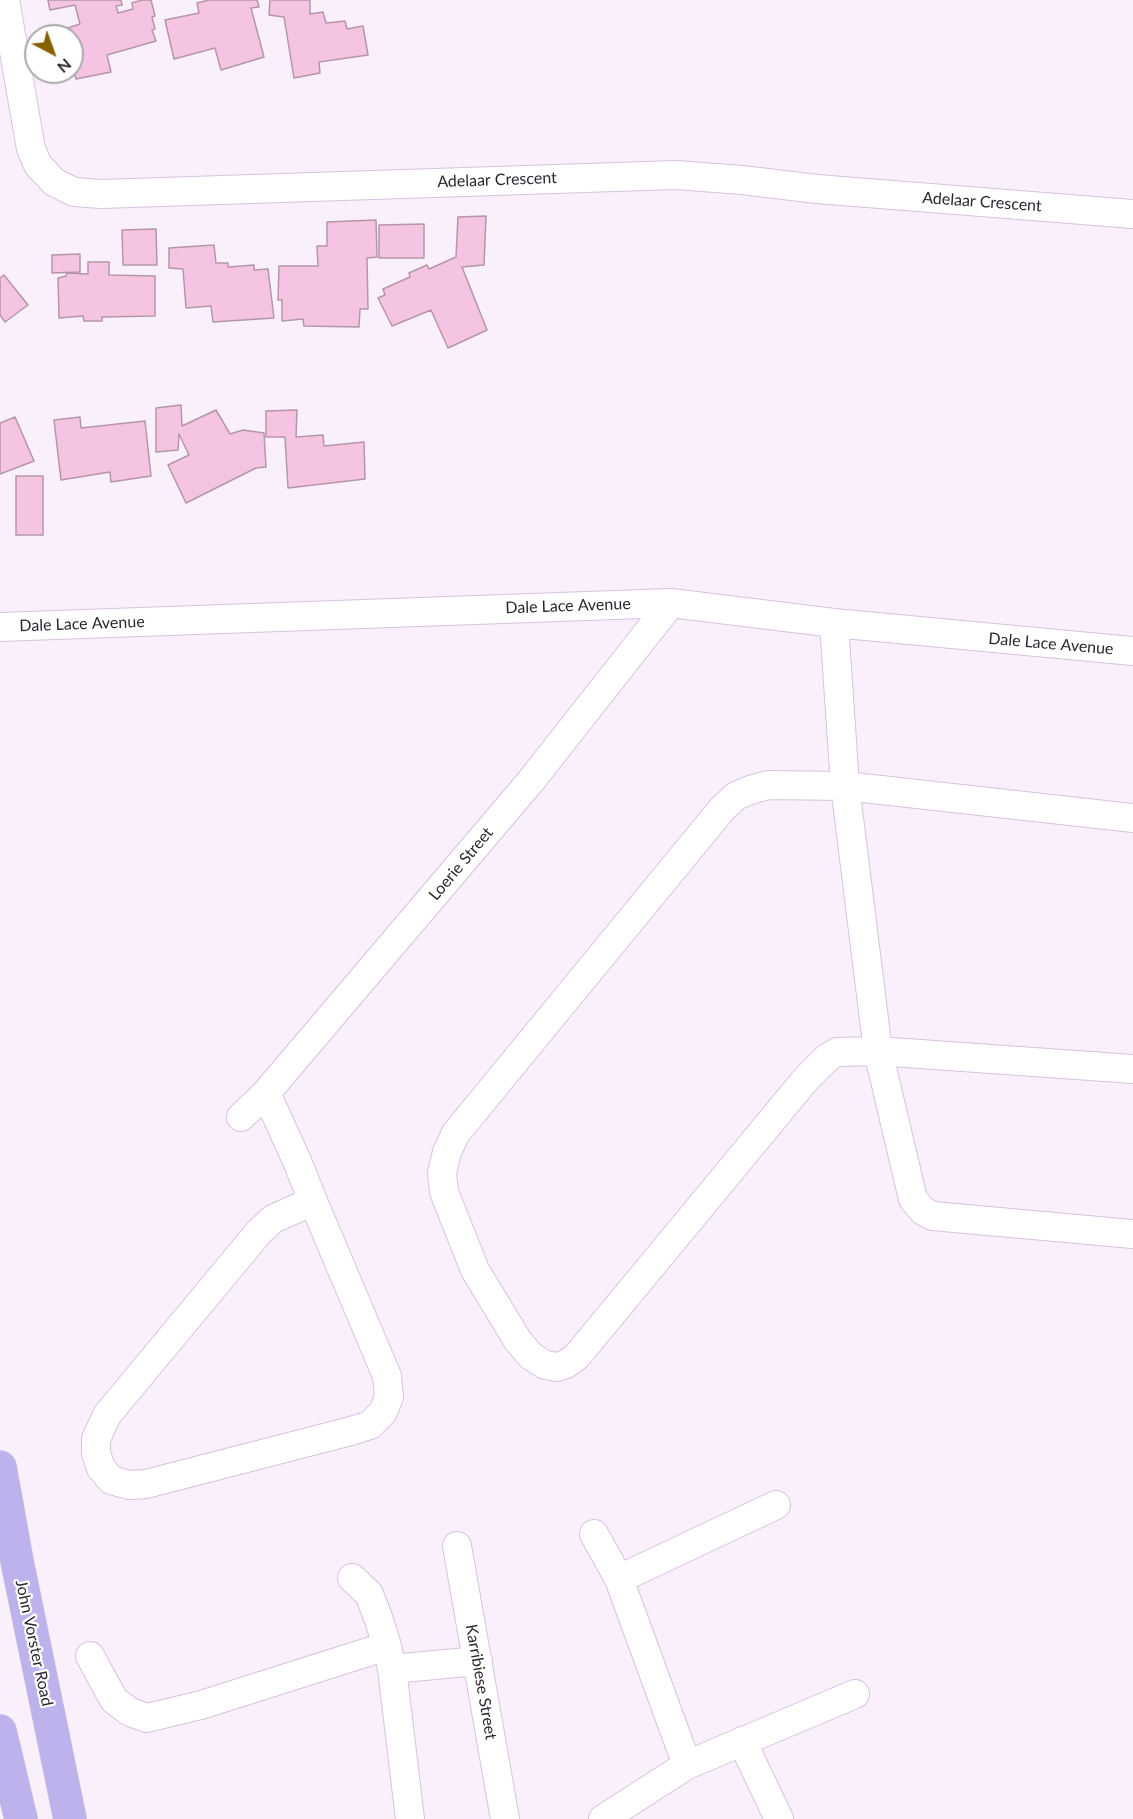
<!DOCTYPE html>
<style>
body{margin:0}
#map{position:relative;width:1133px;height:1819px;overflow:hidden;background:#f9f0fc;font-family:Lato,sans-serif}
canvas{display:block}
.north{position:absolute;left:24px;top:24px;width:60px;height:60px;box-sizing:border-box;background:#fff;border:2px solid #aba8ac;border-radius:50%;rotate:139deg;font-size:16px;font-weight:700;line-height:24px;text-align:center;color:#2d2530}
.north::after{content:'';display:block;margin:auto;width:21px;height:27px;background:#876100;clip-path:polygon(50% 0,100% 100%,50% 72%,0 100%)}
</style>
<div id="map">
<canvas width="1133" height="1819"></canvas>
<div class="north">N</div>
</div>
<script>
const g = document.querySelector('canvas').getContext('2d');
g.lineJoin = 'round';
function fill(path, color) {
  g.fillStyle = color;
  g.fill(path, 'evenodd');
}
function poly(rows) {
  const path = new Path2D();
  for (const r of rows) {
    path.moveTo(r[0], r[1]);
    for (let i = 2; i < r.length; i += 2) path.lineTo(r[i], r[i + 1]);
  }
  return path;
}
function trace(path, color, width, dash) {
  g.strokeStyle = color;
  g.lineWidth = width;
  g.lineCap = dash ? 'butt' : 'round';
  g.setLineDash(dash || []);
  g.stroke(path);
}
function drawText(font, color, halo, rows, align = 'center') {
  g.font = font + ' Lato,sans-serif';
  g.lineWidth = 4.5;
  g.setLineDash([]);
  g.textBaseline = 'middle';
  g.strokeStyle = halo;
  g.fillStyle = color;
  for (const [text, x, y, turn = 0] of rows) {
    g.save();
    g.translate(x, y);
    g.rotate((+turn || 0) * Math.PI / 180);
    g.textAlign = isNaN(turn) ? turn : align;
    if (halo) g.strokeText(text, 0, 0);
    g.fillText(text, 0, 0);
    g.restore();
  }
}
const building = poly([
 [48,0,121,0,122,5,116,6,118,13,133,9,132,3,142,0,151,0,155,16,152,17,155,29,152,30,156,41,107,55,111,72,76,79,72,64,72,36,64,36,62,30,80,24,75,5,50,10,48,0],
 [209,0,257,0,259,7,251,8,264,57,221,70,215,48,174,59,165,20,199,13,197,3,209,0],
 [270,0,310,0,310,14,323,12,326,23,345,21,347,29,363,26,368,55,319,62,320,73,294,78,284,17,269,15,270,0],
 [486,216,484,265,462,267,487,330,448,348,431,310,392,326,378,298,385,295,383,289,410,277,409,273,427,265,429,269,456,257,458,217,486,216],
 [376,220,377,257,367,258,368,309,360,309,359,327,304,326,303,319,282,321,282,300,278,300,279,266,318,266,317,246,327,246,327,222,376,220],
 [424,224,424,258,379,258,379,225,424,224],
 [156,229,157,265,123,265,122,230,156,229],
 [214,245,216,263,228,263,228,267,254,265,254,270,268,269,274,318,213,322,211,306,186,308,183,269,169,268,169,248,214,245],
 [80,254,80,272,52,273,52,255,80,254],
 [88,262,109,262,109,275,155,276,155,316,102,317,102,321,84,321,83,316,59,318,58,278,66,276,67,273,88,274,88,262],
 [4,275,28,305,5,322,0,315,0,278,4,275],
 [181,405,182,426,216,410,230,434,243,430,264,433,266,467,256,468,186,503,168,465,189,455,179,434,178,450,156,452,156,408,181,405],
 [297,410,296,437,323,435,324,446,364,442,365,479,288,488,285,437,266,437,266,411,297,410],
 [15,417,34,461,0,474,0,423,15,417],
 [80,417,81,428,145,421,151,476,111,482,110,472,61,480,54,420,80,417],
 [16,476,43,476,43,535,16,535,16,476]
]);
fill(building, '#f6c4e3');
trace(building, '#b596a9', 1.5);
const minor = poly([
 [5,0,31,149,38,165,54,182,74,192,101,194,676,175,742,180,817,189,1133,214],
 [834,623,845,786,878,1051,913,1199,923,1211,933,1216,1133,1234],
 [0,627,671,603,834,623,1133,651],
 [1133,818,845,786,768,785,750,790,736,796,722,809,456,1133,447,1152,442,1173,444,1192,475,1270,518,1341,531,1356,545,1365,557,1367,566,1364,577,1356,806,1079,827,1058,837,1052,878,1051,1133,1069],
 [266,1093,297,1161,313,1201,387,1376,389,1397,383,1412,370,1425,351,1431,146,1484,129,1485,111,1480,101,1468,96,1453,96,1439,107,1415,259,1232,273,1219,313,1201],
 [241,1117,266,1093,530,782,671,603],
 [594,1534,619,1579,687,1765],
 [457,1546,505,1819],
 [352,1578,369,1594,379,1620,387,1646,392,1669,410,1819],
 [619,1579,776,1505],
 [90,1656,114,1700,130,1712,147,1718,201,1705,387,1646],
 [392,1669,478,1661],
 [742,1741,779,1819],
 [603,1819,687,1765,855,1694]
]);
const major = poly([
 [0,1467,17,1561,70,1819],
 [0,1731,21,1819]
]);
trace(minor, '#d7c2df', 30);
trace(major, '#d5d3d6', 34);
trace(minor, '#fff', 28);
trace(major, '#beb2ed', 33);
drawText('16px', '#2d2530', '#fff', [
 ["Adelaar Crescent",497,180,-2],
 ["Adelaar Crescent",982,202,4],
 ["Dale Lace Avenue",568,606,-2],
 ["Dale Lace Avenue",82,624,-2],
 ["Dale Lace Avenue",1051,644,5],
 ["Loerie Street",461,864,-50],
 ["John Vorster Road",34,1643,78],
 ["Karribiese Street",481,1682,80]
]);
</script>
